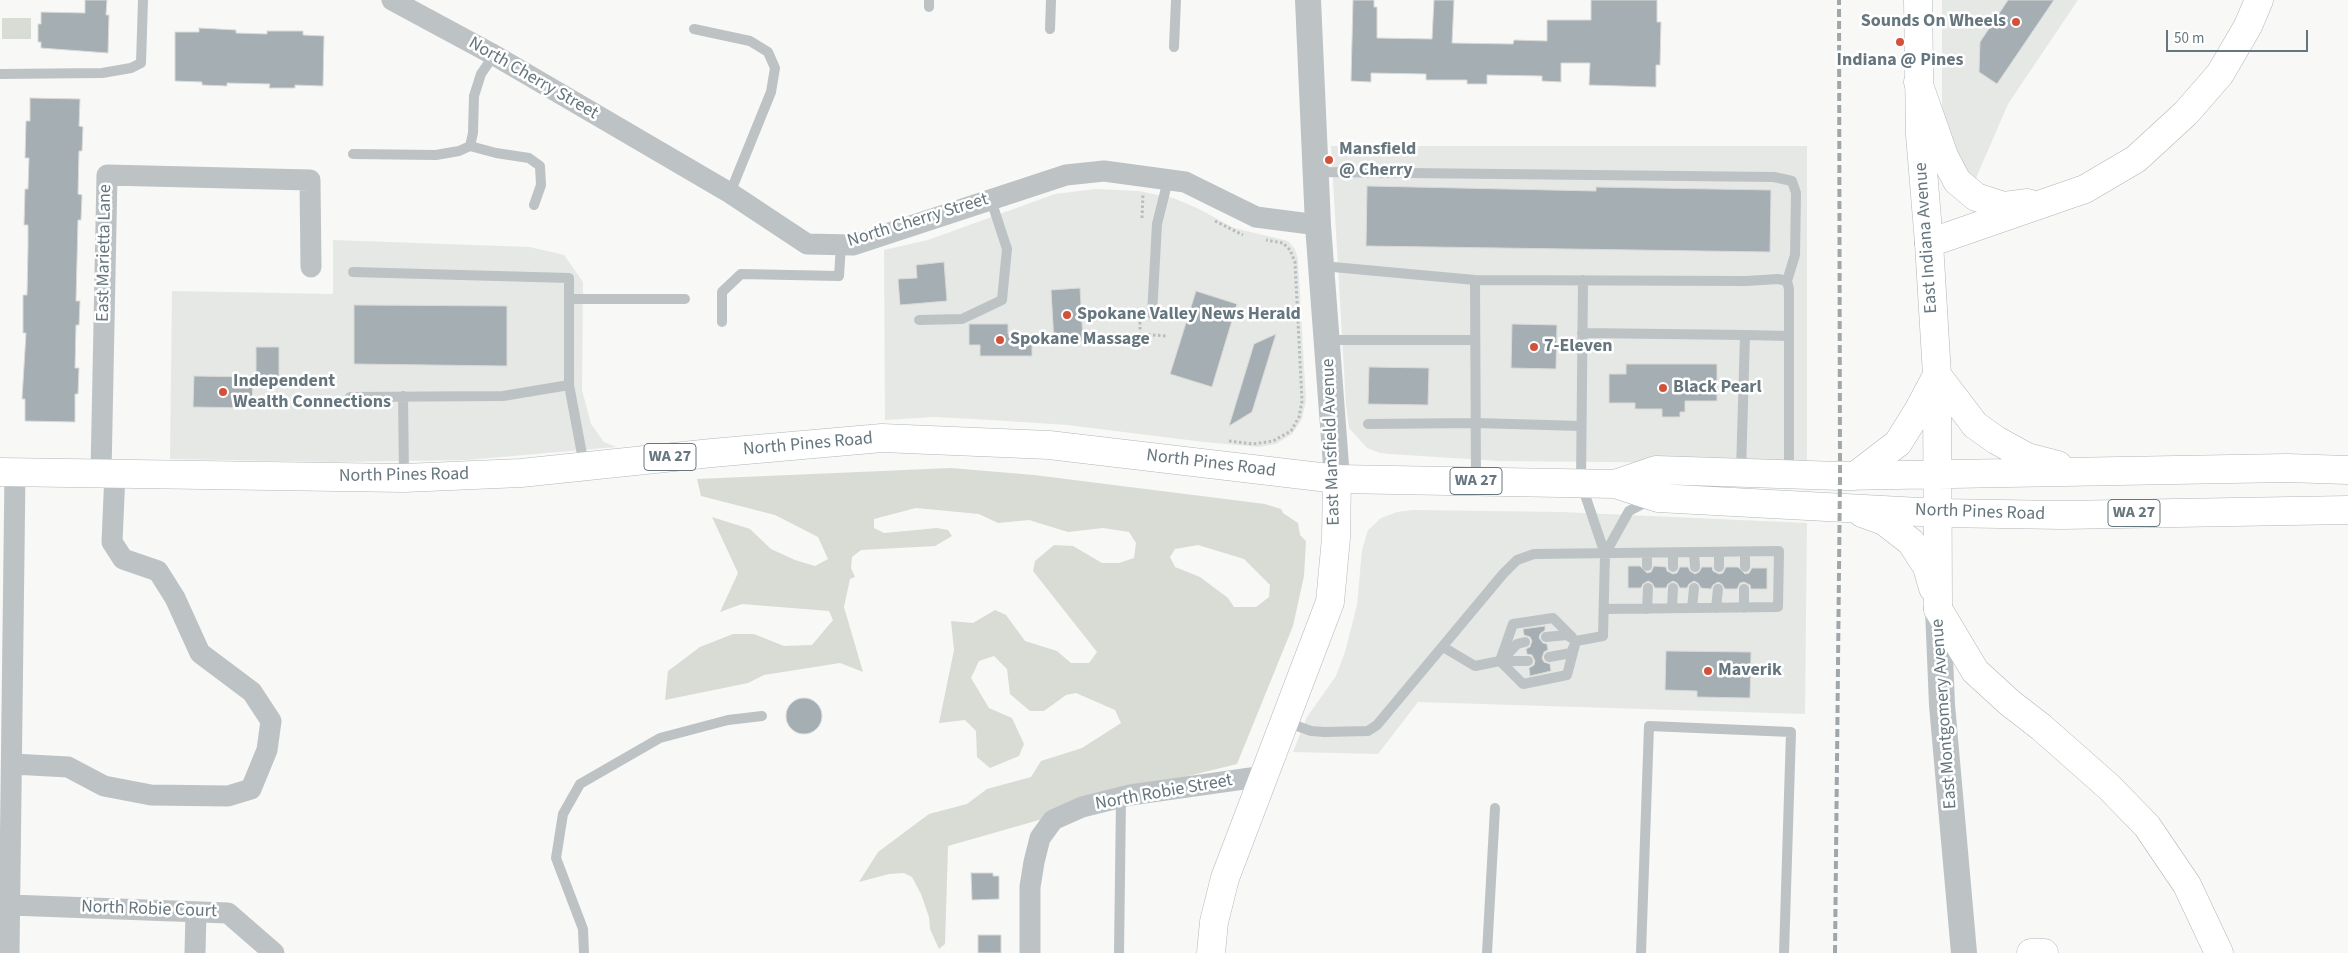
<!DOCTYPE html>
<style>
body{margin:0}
#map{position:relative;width:2348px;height:953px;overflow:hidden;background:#f8f8f6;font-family:"Source Sans 3",sans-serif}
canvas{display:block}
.scale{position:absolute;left:2166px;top:30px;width:142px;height:22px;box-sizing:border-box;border:2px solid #66767e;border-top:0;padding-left:6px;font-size:15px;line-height:18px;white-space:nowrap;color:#66767e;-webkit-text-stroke:4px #fff;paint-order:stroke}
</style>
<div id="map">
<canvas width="2348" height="953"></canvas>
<div class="scale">50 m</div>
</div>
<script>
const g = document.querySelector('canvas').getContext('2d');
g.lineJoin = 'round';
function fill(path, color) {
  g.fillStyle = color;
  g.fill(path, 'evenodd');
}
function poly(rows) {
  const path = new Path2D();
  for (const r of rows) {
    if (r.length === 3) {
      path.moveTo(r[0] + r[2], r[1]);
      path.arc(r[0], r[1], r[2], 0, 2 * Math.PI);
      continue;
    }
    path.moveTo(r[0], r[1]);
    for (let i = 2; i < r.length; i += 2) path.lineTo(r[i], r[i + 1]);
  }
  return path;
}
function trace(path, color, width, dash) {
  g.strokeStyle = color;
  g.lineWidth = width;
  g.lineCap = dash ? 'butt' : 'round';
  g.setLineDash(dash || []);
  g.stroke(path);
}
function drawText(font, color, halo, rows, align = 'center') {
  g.font = font + ' "Source Sans 3",sans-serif';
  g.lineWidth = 5;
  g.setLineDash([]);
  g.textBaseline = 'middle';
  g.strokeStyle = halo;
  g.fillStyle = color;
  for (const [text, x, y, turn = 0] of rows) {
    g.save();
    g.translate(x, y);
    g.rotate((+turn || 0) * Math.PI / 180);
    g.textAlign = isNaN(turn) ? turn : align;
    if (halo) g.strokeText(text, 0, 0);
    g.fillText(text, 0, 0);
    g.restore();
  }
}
fill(poly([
 [1942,0,2078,0,2008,104,1973,185,1960,170,1942,118],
 [1331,146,1807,146,1807,464,1499,461,1390,454,1380,453,1367,448,1349,428,1346,405],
 [1096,189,1139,191,1173,198,1197,208,1234,228,1288,241,1295,249,1298,259,1306,401,1302,419,1292,434,1276,444,1259,447,1204,442,1067,425,991,420,934,417,885,420,884,250,928,240,1055,194],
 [333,240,530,247,564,255,583,282,582,390,591,424,604,442,616,447,467,460,332,462,170,459,172,291,333,294],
 [1413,510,1562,512,1807,523,1805,714,1418,702,1378,754,1293,752,1307,717,1336,676,1345,652,1357,605,1362,550,1368,530,1381,518,1397,512]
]), '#e6e8e6');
fill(poly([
 [2,18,31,18,31,39,2,39],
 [951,468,1034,475,1265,504,1281,509,1283,513,1298,523,1300,535,1306,541,1304,576,1293,626,1237,764,1087,801,1046,818,948,846,945,944,939,949,930,929,929,917,921,894,912,877,904,873,889,874,859,882,878,852,929,814,967,804,987,789,1031,777,1041,761,1082,748,1121,723,1115,710,1076,693,1066,695,1044,711,1030,711,1010,694,1007,669,994,656,979,661,971,678,989,708,1012,718,1024,744,1019,756,990,768,977,757,976,731,965,720,939,723,954,650,951,621,973,623,995,610,1006,615,1025,641,1057,651,1071,663,1089,663,1097,652,1033,571,1035,561,1054,545,1073,546,1102,563,1119,563,1134,558,1136,543,1129,532,1103,528,1068,532,1029,520,998,523,979,514,916,508,874,519,874,528,884,533,937,528,948,530,952,536,935,546,861,550,852,557,851,568,855,577,850,579,844,607,863,672,840,663,764,675,748,683,665,700,668,671,700,647,733,634,754,634,784,646,812,645,833,620,829,611,742,604,720,612,738,573,712,517,750,529,771,549,795,560,815,566,828,559,818,537,775,515,701,496,697,479],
 [1198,545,1244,559,1270,585,1269,597,1256,607,1234,607,1228,598,1200,577,1175,567,1170,557,1175,549]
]), '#d8dcd5');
const building = poly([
 [85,0,107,0,106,15,109,15,108,53,41,48,41,42,38,42,38,24,41,24,41,12,85,13,85,0],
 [1353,0,1374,0,1374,7,1377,7,1377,38,1432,39,1434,0,1454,0,1452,43,1513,44,1514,40,1547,41,1547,20,1591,20,1591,0,1657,0,1657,22,1661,22,1660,65,1656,65,1656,87,1589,85,1590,63,1561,63,1561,82,1542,81,1542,76,1487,75,1487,84,1467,84,1467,80,1426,80,1426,74,1371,73,1371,82,1351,81,1353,0],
 [2008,0,2054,0,1997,84,1979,72,1980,42,2008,0],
 [199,28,236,30,236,33,267,34,267,31,303,31,303,35,324,36,323,86,295,85,295,88,269,88,270,84,227,83,227,86,202,85,202,82,175,81,175,32,199,32,199,28],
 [30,98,80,99,79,126,83,127,82,151,79,151,78,194,82,195,81,220,78,220,76,301,80,301,79,325,76,325,75,368,79,368,78,394,75,394,75,422,25,421,25,399,22,399,26,333,23,333,23,295,27,295,28,247,28,225,24,225,25,189,28,189,29,158,25,158,26,121,30,121,30,98],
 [1367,186,1596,191,1596,187,1771,190,1770,252,1366,246,1367,186],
 [944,262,947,301,900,305,898,279,917,278,916,265,944,262],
 [1080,288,1083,341,1054,342,1051,290,1080,288],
 [1196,291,1237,304,1212,387,1170,374,1196,291],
 [354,305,507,306,507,366,354,364,354,305],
 [969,324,1008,324,1008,334,1032,334,1032,356,980,356,980,345,969,345,969,324],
 [1512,324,1557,325,1556,369,1511,368,1512,324],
 [1276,334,1252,412,1229,426,1254,344,1276,334],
 [256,347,279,347,279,379,256,380,256,347],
 [1626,364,1717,364,1717,401,1685,401,1685,412,1680,412,1680,417,1662,417,1662,409,1635,409,1635,403,1609,403,1609,374,1626,374,1626,364],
 [1369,367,1429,368,1428,405,1368,404,1369,367],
 [194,376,253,377,252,408,193,407,194,376],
 [1628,566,1640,566,1647,573,1651,572,1654,566,1666,567,1667,571,1673,574,1677,573,1680,567,1688,567,1690,571,1695,574,1699,572,1702,567,1712,567,1713,571,1719,574,1723,573,1726,567,1738,567,1745,574,1749,573,1752,568,1767,568,1767,589,1751,589,1750,585,1744,582,1740,583,1737,589,1725,589,1722,584,1718,582,1713,585,1711,589,1701,588,1698,583,1694,581,1689,584,1687,588,1680,588,1677,583,1673,581,1668,584,1666,588,1655,588,1652,583,1648,581,1643,584,1641,588,1628,588,1628,566],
 [1545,626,1545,630,1540,634,1539,638,1543,643,1547,644,1548,650,1544,652,1542,658,1544,662,1550,664,1551,671,1530,676,1529,668,1534,665,1535,661,1532,655,1527,654,1526,649,1530,647,1532,641,1530,637,1524,635,1523,629,1545,626],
 [1666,651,1751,652,1750,698,1697,697,1697,691,1665,690,1666,651],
 [804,716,18],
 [971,873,993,873,993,876,999,876,999,899,972,900,971,873],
 [978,935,1001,935,1001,953,978,953,978,935]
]);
fill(building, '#a5aeb2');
trace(building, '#dadad8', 1);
const secondary = poly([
 [1918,0,1920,135,1929,243],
 [1211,953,1214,922,1225,878,1330,602,1336,538,1337,479]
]);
const primary = poly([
 [1929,243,1937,375,1938,609],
 [1937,375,1975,425,1996,440,2027,457,2058,465],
 [0,472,404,478,521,473,712,453,882,438,1049,445,1337,479,1615,484,1658,498,1939,513,2062,515,2348,510],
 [1855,476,1898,443,1918,411,1935,379],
 [1615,484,1656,470,1840,476,2287,468,2348,470],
 [1862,513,1884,521,1911,542,1927,567,1933,588]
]);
const motorway = poly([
 [1918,82,1944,156,1957,181,1976,197,2004,206,2028,203],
 [1929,243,2085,189,2136,159,2186,113,2220,74,2248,26,2259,0],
 [1938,609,1975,671,2010,703,2041,727,2109,787,2147,826,2187,885,2219,953],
 [2031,953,2044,953]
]);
trace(secondary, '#b2b8bc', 29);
trace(primary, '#b1b7ba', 29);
trace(motorway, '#b1b6b9', 29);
trace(poly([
 [1142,218,1143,194],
 [1215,221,1243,235],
 [1140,322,1140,334,1167,336],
 [1229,441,1253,444,1273,441,1291,431,1299,417,1302,401,1295,262,1290,250,1283,243,1266,240]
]), '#b8bcbe', 3, [2.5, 2.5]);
trace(poly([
 [929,7,929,0],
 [694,29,750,41,768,52,775,68,771,92,730,193],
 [1050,29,1051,0],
 [1174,47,1176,0],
 [0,74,102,73,131,68,141,63,143,0],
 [470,146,496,153,529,158,540,166,541,185,534,205],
 [353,154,436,155,459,151,470,146,473,133,474,96,481,74,494,55],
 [1317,172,1774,177,1792,181,1796,193,1795,255,1787,281,1789,289,1789,473],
 [1322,266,1475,280,1746,281,1778,279,1787,281],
 [353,272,569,278,569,385,584,465],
 [1475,280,1476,480],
 [569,299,685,299],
 [1152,314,1157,224,1168,180],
 [919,320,962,319,1002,300,1007,249,991,200],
 [722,322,722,292,741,274,839,276,841,245],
 [1582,333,1745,335,1741,471],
 [1745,335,1789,336],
 [1327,340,1475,340],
 [403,396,404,477],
 [350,397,503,396,569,385],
 [1368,424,1476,423,1581,426],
 [1719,552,1719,567],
 [1745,552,1745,567],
 [1647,553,1647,566],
 [1673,553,1673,567],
 [1694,553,1695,567],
 [1605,554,1629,511,1648,501],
 [1672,608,1673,588],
 [1692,608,1694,588],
 [1716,608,1718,589],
 [1744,608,1744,589],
 [1647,609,1648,588],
 [1546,637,1567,635,1576,641,1603,636,1605,554,1581,483,1583,280],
 [1443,647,1475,666,1500,661,1528,661],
 [1549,657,1571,653,1574,646],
 [1503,659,1517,644,1525,642],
 [1500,661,1523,684,1567,675,1576,641],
 [1500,661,1513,624,1553,618,1572,637],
 [1286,722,1311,731,1324,732,1368,731,1377,725,1503,574,1517,560,1534,554,1779,551,1778,607,1604,609],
 [584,953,583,929,556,858,563,814,580,784,660,738,728,720,762,716],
 [1119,953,1121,797],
 [1487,953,1495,808],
 [1641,953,1649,726,1791,732,1784,953]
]), '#bdc2c5', 10);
trace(poly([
 [392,0,494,55,730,193,807,244,853,245,1066,175,1104,171,1185,182,1256,217,1318,225],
 [101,473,107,175,310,180,311,267],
 [13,764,68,767,104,786,151,795,228,796,251,789,267,750,271,721,252,692,200,653,175,598,158,571,123,559,112,542,115,473],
 [10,905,228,913,274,953],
 [9,953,15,472],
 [195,953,196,912],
 [1030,953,1030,887,1034,862,1040,838,1053,820,1082,807,1130,795,1265,776]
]), '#bdc2c5', 21);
trace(poly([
 [1308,0,1318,225,1337,479],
 [1938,609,1942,705,1964,953]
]), '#bdc2c5', 26);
trace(secondary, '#fff', 28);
trace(primary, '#fff', 28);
trace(motorway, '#fff', 28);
trace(poly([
 [1835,953,1840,476,1839,0]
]), '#a0a7ab', 4, [8, 4]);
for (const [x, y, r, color] of [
 [2016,22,5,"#d3513b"],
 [1900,42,5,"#d3513b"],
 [1329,160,5,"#d3513b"],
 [1067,315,5,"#d3513b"],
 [1000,340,5,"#d3513b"],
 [1534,347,5,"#d3513b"],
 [1663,388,5,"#d3513b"],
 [223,392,5,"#d3513b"],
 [1708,671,5,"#d3513b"]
]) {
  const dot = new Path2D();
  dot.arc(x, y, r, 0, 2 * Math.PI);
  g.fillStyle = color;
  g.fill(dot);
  trace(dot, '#fff', 2);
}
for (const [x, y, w] of [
 [670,457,52],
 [1476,481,52],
 [2134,513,52]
]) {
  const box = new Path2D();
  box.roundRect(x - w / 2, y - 13.5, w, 27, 4);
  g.fillStyle = '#fff';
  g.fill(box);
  trace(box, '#66767e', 1);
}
drawText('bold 16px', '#66767e', null, [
 ["WA 27",670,457],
 ["WA 27",1476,481],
 ["WA 27",2134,513]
]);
drawText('bold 18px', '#66767e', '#fff', [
 ["Sounds On Wheels",2006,22,"right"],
 ["Indiana @ Pines",1900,61,"center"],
 ["Mansfield",1339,150],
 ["@ Cherry",1339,171],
 ["Spokane Valley News Herald",1077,315],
 ["Spokane Massage",1010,340],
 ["7-Eleven",1544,347],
 ["Independent",233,382],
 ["Wealth Connections",233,403],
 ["Black Pearl",1673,388],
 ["Maverik",1718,671]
], 'left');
drawText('18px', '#66767e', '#fff', [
 ["North Cherry Street",533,79,30],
 ["North Cherry Street",918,221,-17],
 ["East Indiana Avenue",1927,238,-94],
 ["East Marietta Lane",105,253,-89],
 ["East Mansfield Avenue",1332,442,-92],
 ["North Pines Road",808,445,-5],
 ["North Pines Road",1211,464,7],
 ["North Pines Road",404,476,-1],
 ["North Pines Road",1980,513,2],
 ["East Montgomery Avenue",1945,714,-94],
 ["North Robie Street",1164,793,-10],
 ["North Robie Court",149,910,2]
]);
</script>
